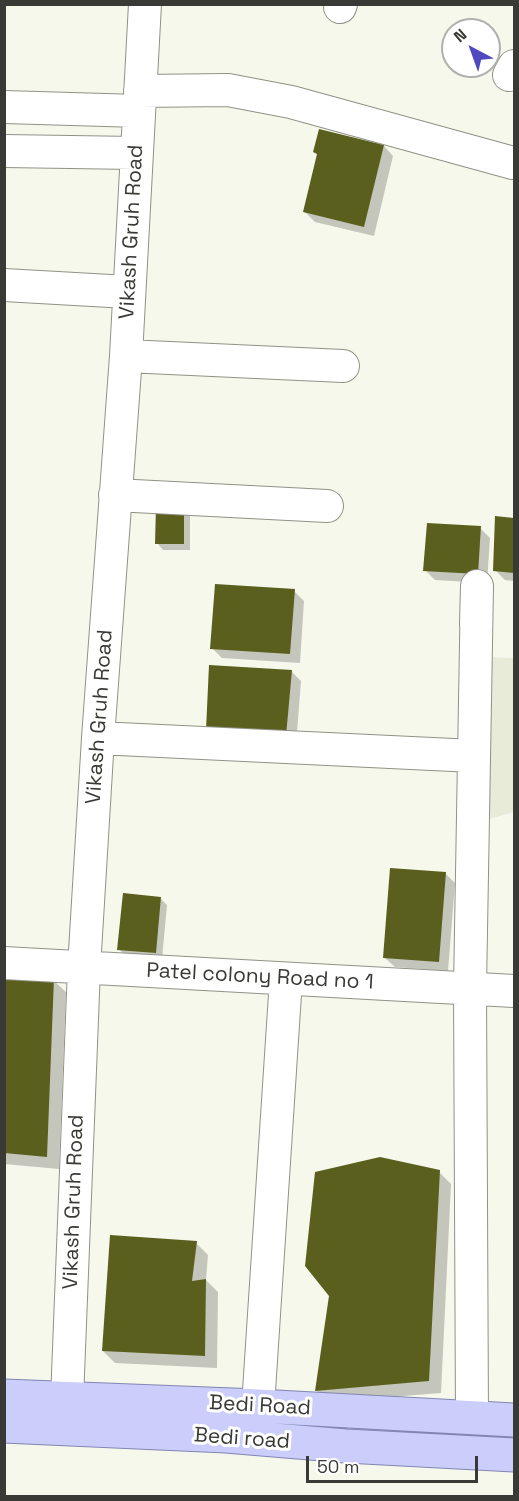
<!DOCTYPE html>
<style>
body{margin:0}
#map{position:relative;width:519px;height:1501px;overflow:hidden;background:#f6f8eb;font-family:"Space Grotesk",sans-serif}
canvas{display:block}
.frame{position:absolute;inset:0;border:6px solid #393a35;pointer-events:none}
.north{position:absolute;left:441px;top:18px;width:60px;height:60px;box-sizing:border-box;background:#fff;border:2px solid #b0b0ae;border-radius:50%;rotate:319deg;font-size:16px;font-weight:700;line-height:24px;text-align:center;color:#393a35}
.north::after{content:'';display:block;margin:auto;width:21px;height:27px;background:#5048bf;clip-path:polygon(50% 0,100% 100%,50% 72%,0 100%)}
.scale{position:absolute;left:306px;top:1456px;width:172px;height:27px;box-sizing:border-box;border:3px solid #393a35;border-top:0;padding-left:8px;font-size:18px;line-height:21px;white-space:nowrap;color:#393a35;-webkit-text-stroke:4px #fff;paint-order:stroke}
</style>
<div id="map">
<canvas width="519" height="1501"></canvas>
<div class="frame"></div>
<div class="north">N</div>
<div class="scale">50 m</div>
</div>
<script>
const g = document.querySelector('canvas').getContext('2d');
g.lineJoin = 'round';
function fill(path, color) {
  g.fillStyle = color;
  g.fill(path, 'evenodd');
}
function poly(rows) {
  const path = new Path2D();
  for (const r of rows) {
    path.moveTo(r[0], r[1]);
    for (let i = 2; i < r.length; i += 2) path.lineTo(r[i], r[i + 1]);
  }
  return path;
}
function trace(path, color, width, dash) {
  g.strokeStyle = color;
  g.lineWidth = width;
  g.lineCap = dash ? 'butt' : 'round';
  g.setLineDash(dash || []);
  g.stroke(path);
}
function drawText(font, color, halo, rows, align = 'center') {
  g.font = font + ' "Space Grotesk",sans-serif';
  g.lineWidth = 6;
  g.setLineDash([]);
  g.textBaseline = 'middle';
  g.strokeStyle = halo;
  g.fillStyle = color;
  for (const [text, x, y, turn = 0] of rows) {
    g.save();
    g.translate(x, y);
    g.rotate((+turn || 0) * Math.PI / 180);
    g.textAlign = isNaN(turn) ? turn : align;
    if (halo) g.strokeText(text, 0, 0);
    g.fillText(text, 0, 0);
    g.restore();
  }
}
fill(poly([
 [485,657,514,658,514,812,472,824]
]), '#e8ebd8');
fill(poly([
 [384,146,393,156,374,236,315,222,305,212],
 [157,508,190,514,190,550,163,550,157,543],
 [497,518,514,519,514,581,505,580,495,570],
 [480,528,490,538,487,583,435,580,425,570],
 [294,591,304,601,300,663,222,658,212,648],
 [291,671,301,681,296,745,218,739],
 [514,840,514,882,513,881],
 [445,873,455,883,448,971,395,967,385,958],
 [161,899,167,905,162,959,126,956,119,949],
 [4,976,53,980,66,992,59,1169,4,1164],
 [439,1172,451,1184,441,1393,328,1402,316,1390,331,1296],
 [196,1243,208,1255,206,1280,218,1292,217,1368,115,1363,103,1351]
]), '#0003');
fill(poly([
 [319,129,384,145,364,227,303,212,317,154,313,152],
 [156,506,184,506,184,544,155,544],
 [495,516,514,518,514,573,493,571],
 [427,523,481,526,478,574,423,571],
 [215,584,295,589,290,654,210,649],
 [209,665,292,670,286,736,206,730],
 [390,868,446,872,439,962,383,958],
 [123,893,161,897,156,953,117,950],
 [4,975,54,978,47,1157,4,1153],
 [380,1157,440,1170,429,1381,315,1391,329,1296,305,1266,315,1172],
 [110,1235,197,1241,192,1281,206,1279,205,1356,102,1351]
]), '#5a5f1e');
const minor = poly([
 [340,7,341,4],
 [509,75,514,66],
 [140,91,228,90,291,102,513,163],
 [4,107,139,111],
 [4,151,136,153],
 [4,285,128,292],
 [126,356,343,366],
 [115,495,327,506],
 [98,738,474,756],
 [4,963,514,991],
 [258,1406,286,979],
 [472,1418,470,988,477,586,476,624],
 [66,1425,84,968,98,738,126,356,145,4]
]);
const major = poly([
 [4,1396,258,1406,514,1420],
 [4,1426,226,1436,346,1446,514,1455]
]);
trace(minor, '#909286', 34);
trace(major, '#8185b2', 35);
trace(minor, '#fff', 32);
trace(major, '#cbcefa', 33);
drawText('21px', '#393a35', '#fff', [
 ["Vikash Gruh Road",132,232,-87],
 ["Vikash Gruh Road",100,717,-86],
 ["Patel colony Road no 1",260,977,3],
 ["Vikash Gruh Road",74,1202,-88],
 ["Bedi Road",260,1406,3],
 ["Bedi road",242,1439,4]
]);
</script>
